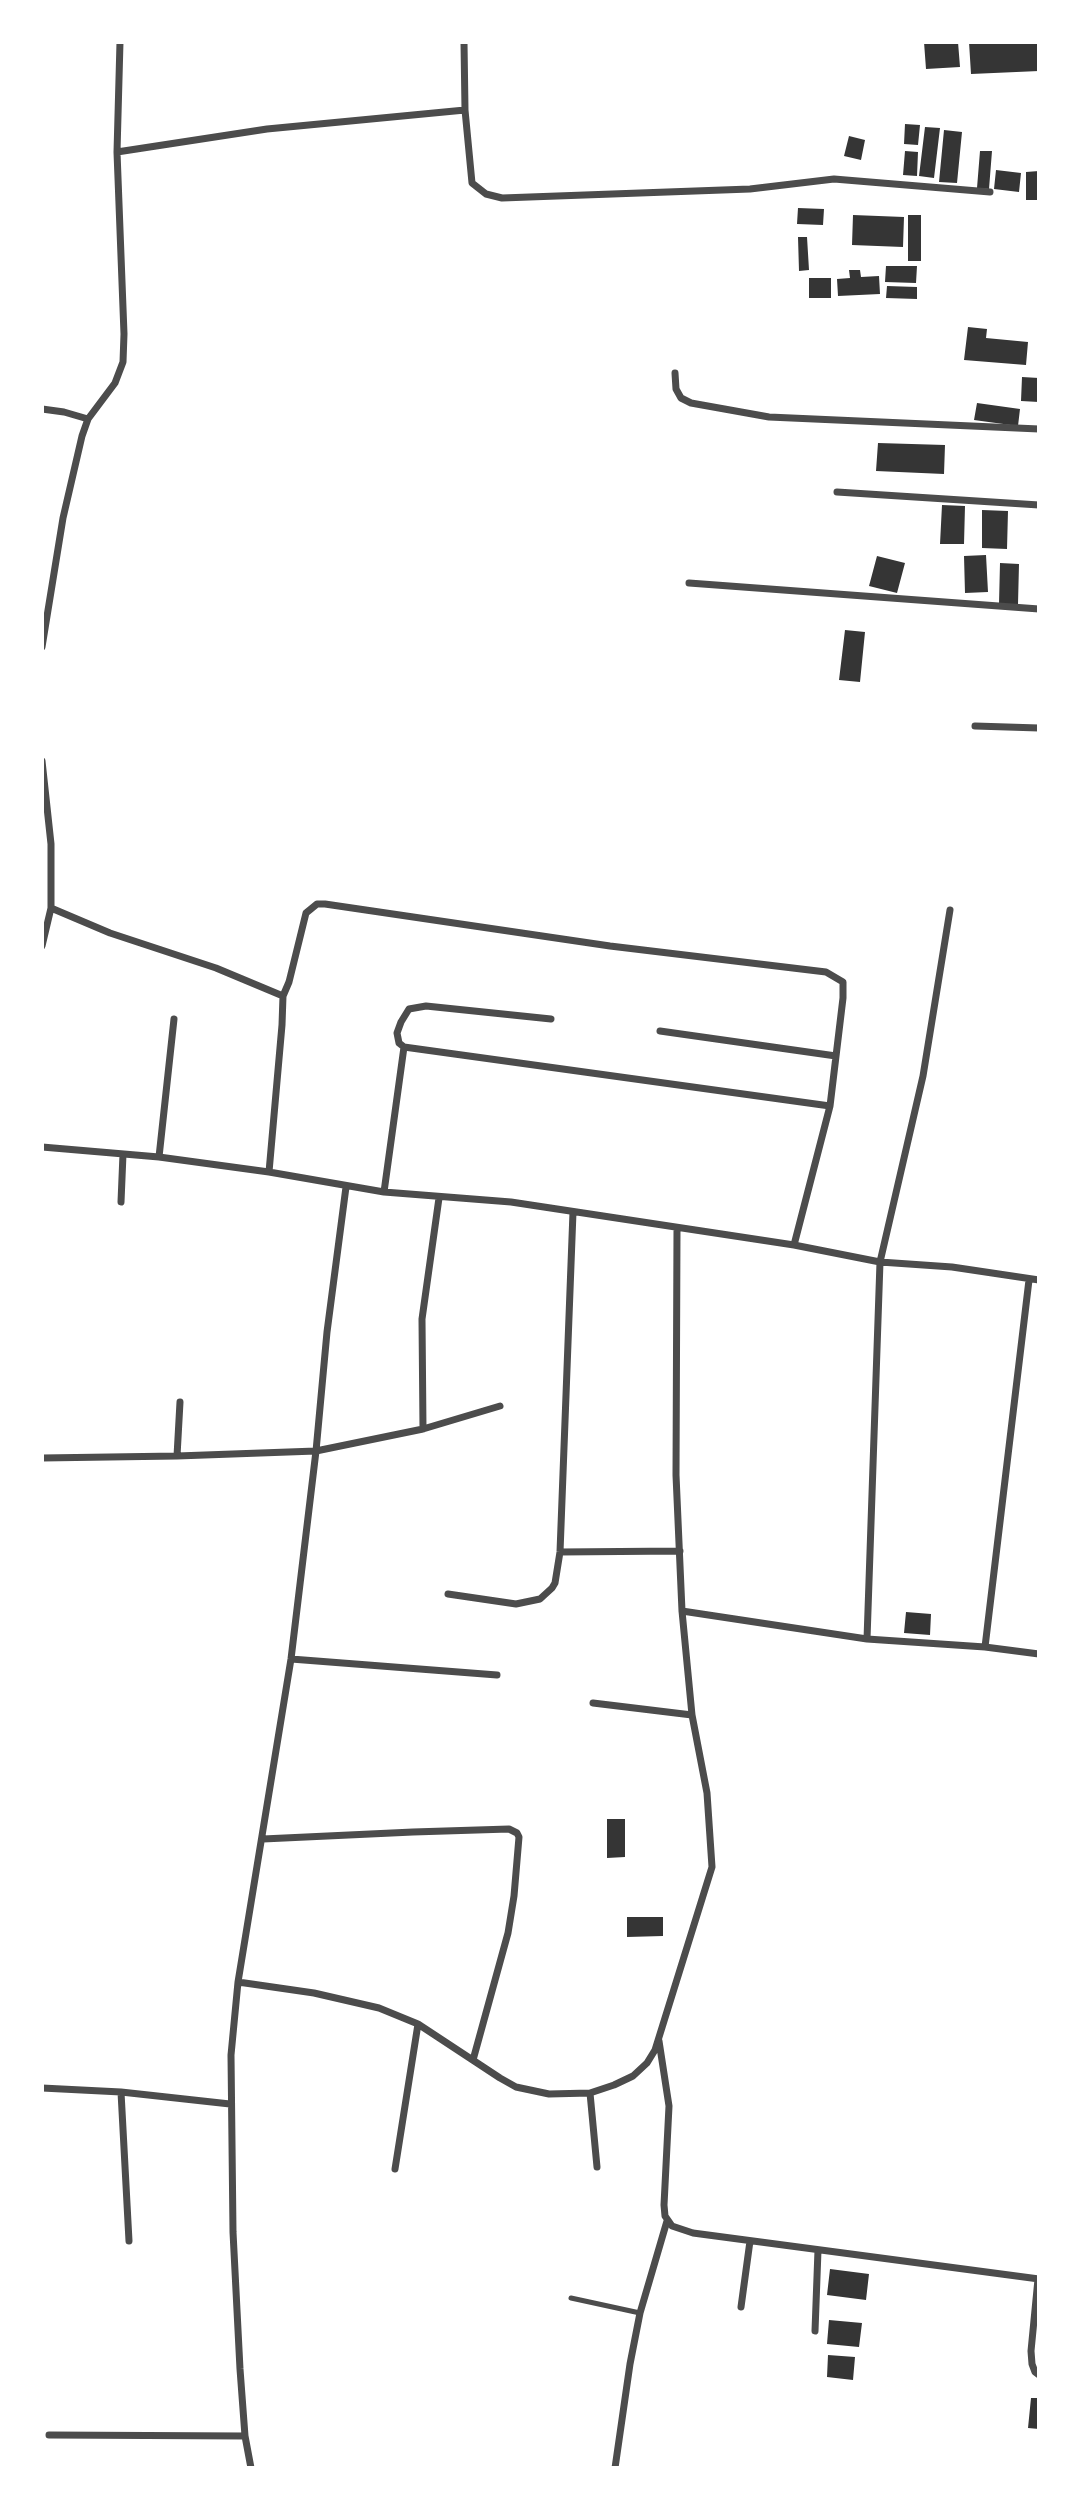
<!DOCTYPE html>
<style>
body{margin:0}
#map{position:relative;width:1081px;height:2510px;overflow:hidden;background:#fff;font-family:"Golos Text",sans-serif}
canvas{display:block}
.frame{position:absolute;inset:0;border:44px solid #fff;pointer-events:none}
</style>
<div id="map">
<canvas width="1081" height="2510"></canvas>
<div class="frame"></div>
</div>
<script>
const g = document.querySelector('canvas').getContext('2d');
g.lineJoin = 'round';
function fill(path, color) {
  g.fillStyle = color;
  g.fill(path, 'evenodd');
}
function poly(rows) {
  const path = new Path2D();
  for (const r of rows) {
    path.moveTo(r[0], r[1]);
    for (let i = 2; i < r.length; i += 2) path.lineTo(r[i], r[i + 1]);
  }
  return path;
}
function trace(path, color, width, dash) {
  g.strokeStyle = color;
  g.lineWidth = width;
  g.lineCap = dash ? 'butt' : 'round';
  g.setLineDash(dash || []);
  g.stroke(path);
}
fill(poly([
 [924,42,958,42,960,67,926,69],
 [969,42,1039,42,1039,71,971,74],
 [905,124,920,125,918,145,904,144],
 [925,127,940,128,934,178,919,176],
 [944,130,962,132,957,183,939,182],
 [849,136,865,140,861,160,844,156],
 [905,151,918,152,917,176,903,175],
 [980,151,992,151,989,189,977,188],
 [996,170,1021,173,1019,192,994,189],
 [1039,171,1039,200,1026,200,1026,172],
 [798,208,824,209,823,225,797,224],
 [853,215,904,217,903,247,852,245],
 [908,215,921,215,921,261,908,261],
 [798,237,807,237,809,270,799,271],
 [886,266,917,266,916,283,885,282],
 [849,270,860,270,861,277,879,276,880,294,838,296,837,279,850,278],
 [809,278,831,278,831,298,809,298],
 [887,286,917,287,917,299,886,298],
 [968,327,987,329,986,338,1028,342,1026,365,964,360],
 [1022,377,1039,378,1039,402,1021,401],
 [977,403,1020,409,1018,426,974,420],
 [878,443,945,445,944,474,876,471],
 [942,505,965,506,964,544,940,544],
 [982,510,1008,511,1007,549,982,548],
 [986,555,988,592,965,593,964,556],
 [877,556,905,563,897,593,869,586],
 [1000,563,1019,564,1018,604,999,604],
 [845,630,865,632,860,682,839,680],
 [906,1612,931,1614,930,1635,904,1633],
 [607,1819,625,1819,625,1857,607,1858],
 [627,1917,663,1917,663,1936,627,1937],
 [830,2269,869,2274,866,2300,827,2295],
 [829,2320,862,2323,859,2347,827,2344],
 [828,2355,855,2357,853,2380,827,2377],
 [1031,2398,1039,2398,1039,2429,1028,2428]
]), '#353535');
trace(poly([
 [571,2298,640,2313]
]), '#4c4c4c', 5);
trace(poly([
 [465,110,472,183,486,194,502,198,750,189,834,179,990,192],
 [117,152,120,42],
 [675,373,676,389,681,398,691,403,769,417,1039,429],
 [42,409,64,412,88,419],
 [837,492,1039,505],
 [689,583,1039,609],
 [42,647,63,518,82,436,88,419,115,383,123,362,124,334,117,152,267,129,465,110,464,42],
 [975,726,1039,728],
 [42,761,51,844,51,908,110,933,216,968,283,996,282,1025,269,1172],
 [42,946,51,908],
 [283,996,289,982,306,913,317,904,325,904,610,946,826,972,843,982,843,998,830,1106,794,1245],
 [551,1019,426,1006,409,1009,401,1022,397,1033,399,1043,404,1047,830,1106],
 [660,1031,836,1056],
 [42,1147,159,1157,269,1172,384,1192,511,1202,794,1245,880,1262,952,1267,1039,1280],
 [159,1157,174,1019],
 [384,1192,404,1047],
 [121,1202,123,1154],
 [423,1429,422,1319,439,1198],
 [177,1456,180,1402],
 [42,1458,177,1456,316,1451,423,1429,500,1406],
 [560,1552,680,1551],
 [448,1594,516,1604,540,1599,552,1588,555,1583,560,1552,573,1212],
 [682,1611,867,1639,985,1647,1039,1654],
 [867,1639,880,1262,923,1076,950,910],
 [985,1647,1029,1280],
 [291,1659,497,1675],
 [593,1703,692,1715],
 [263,1839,413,1832,509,1829,517,1833,519,1837,514,1896,508,1933,473,2060],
 [238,1982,314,1993,379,2008,418,2024,500,2078,516,2087,549,2094,590,2093,614,2085,633,2076,647,2063,655,2050,712,1867,707,1793,692,1715,682,1611,676,1475,677,1229],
 [659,2041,669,2106,664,2205,665,2216,672,2226,693,2233,1039,2279],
 [42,2088,121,2092,230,2104],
 [121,2092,129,2241],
 [590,2093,597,2167],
 [395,2169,418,2024],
 [1038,2279,1031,2351,1032,2364,1035,2372,1039,2375],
 [741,2307,750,2241],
 [815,2331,818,2250],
 [49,2435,245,2436],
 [251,2468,245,2436,240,2369,233,2232,231,2055,238,1982,291,1659,316,1451,327,1332,346,1187],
 [615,2468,630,2364,640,2313,667,2221]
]), '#4c4c4c', 7);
</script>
